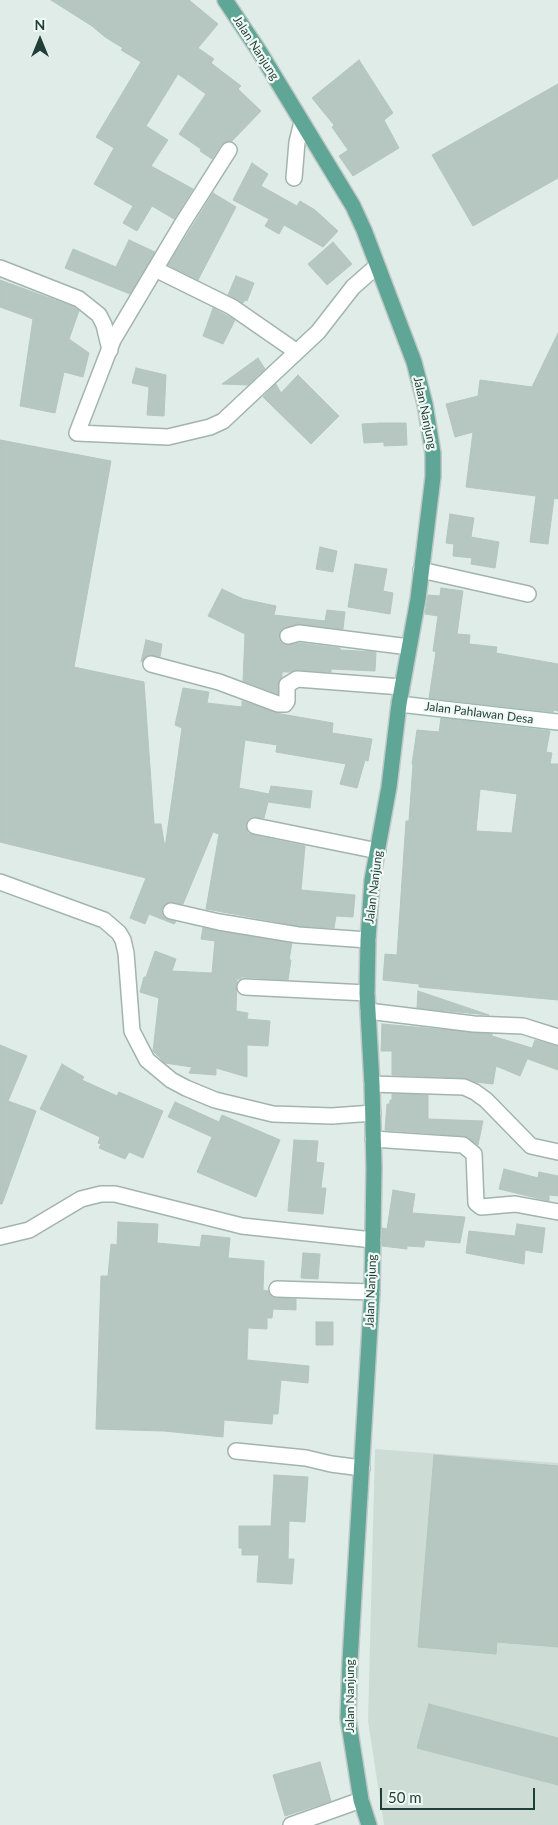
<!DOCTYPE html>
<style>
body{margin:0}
#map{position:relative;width:558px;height:1825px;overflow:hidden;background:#e0ece7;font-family:Lato,sans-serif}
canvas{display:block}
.north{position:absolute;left:15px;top:15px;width:50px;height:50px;-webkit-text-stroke:4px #f1f9f5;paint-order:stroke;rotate:0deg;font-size:14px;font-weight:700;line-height:20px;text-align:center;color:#1f3e37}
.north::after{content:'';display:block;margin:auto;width:18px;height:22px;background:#1f3e37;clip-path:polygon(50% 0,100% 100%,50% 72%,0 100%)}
.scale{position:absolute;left:380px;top:1788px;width:155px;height:22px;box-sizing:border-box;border:2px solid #1f3e37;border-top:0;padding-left:6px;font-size:15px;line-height:18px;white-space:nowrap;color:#1f3e37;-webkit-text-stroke:4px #f1f9f5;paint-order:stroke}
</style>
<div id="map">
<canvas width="558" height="1825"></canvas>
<div class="north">N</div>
<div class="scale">50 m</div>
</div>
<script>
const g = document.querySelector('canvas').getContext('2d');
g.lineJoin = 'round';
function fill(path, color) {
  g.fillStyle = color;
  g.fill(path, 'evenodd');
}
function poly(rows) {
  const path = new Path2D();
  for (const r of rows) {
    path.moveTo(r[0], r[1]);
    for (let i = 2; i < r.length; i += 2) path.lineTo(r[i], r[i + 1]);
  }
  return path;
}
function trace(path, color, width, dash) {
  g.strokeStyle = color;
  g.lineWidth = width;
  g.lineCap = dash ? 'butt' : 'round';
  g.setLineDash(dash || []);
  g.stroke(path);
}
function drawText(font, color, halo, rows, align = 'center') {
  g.font = font + ' Lato,sans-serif';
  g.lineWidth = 4.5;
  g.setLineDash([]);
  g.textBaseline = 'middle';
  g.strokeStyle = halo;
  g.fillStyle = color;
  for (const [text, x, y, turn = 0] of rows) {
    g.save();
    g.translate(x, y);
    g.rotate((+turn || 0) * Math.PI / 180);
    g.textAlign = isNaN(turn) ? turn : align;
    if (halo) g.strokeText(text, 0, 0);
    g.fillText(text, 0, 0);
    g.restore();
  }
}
fill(poly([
 [375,1449,558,1463,558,1825,384,1825,368,1721]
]), '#cedcd6');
const building = poly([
 [51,0,189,0,218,24,198,48,214,59,211,63,241,86,238,89,261,111,232,141,225,142,221,145,212,159,200,151,201,149,179,134,206,94,178,74,146,126,168,140,151,166,193,189,174,219,152,206,137,231,123,223,133,206,94,184,114,148,96,137,141,62,121,50,123,48,105,37,92,26,51,0],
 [359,60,393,113,384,120,399,148,353,176,339,156,348,150,332,127,334,125,312,98,359,60],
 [558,84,558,178,473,226,432,155,558,84],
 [252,163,268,174,261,186,297,206,300,201,315,210,338,231,323,247,284,225,279,234,265,226,269,219,233,200,252,163],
 [213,193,236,207,198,280,168,265,213,193],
 [129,240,155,252,130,294,65,268,73,249,116,267,129,240],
 [333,242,352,264,327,285,308,264,333,242],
 [236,276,254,283,247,301,245,300,243,303,228,295,236,276],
 [0,280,74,307,79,311,69,339,89,353,83,377,64,372,55,413,20,406,33,319,0,307,0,280],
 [213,308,235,320,223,344,203,336,213,308],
 [558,333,558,499,554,498,548,544,530,542,536,496,466,487,473,432,455,437,446,404,478,396,480,380,532,387,558,333],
 [258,358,265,369,248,385,222,384,258,358],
 [136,368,166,375,164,416,147,415,149,387,132,383,136,368],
 [298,375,339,416,311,444,263,397,276,384,281,393,298,375],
 [380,423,406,423,407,445,384,446,384,442,364,443,362,424,380,423],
 [0,440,111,461,74,667,144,682,154,824,161,824,165,848,182,728,175,725,183,688,209,692,207,703,242,707,242,701,281,714,333,723,332,733,372,739,368,761,365,760,357,788,340,784,346,764,276,752,277,745,245,740,239,788,269,794,271,786,312,791,310,808,268,802,264,818,252,817,248,820,246,828,248,833,253,835,305,846,301,890,355,895,353,917,336,916,334,928,299,926,206,909,219,834,213,832,183,904,169,902,162,908,164,917,176,922,174,924,149,914,145,924,130,918,146,878,0,842,0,440],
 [450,514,474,518,471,537,499,542,495,568,471,564,472,558,453,556,454,544,446,543,450,514],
 [320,547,337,551,333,572,316,569,320,547],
 [355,564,387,569,383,591,393,593,390,614,348,607,355,564],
 [441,588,463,591,457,634,470,635,469,644,497,647,496,653,558,664,558,711,554,710,553,712,429,698,436,652,433,651,438,616,425,614,428,595,440,596,441,588],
 [222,589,243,599,276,606,274,615,325,621,327,610,345,612,343,629,297,624,282,629,279,634,279,639,286,645,300,643,340,648,340,650,376,652,375,671,331,669,331,672,298,670,290,672,282,672,282,677,278,685,278,694,243,681,245,634,208,616,222,589],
 [146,640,162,644,160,657,149,655,141,662,146,640],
 [441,718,550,731,546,752,552,753,550,764,558,764,558,1000,419,987,419,984,383,980,385,954,397,955,406,821,409,821,413,764,412,764,417,730,439,732,441,718],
 [480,789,517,794,512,833,476,831,480,789],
 [203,928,292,943,289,960,291,960,288,980,242,977,240,979,237,979,236,1011,248,1013,247,1019,270,1021,268,1046,247,1045,247,1077,216,1068,216,1075,189,1073,192,1067,165,1063,153,1051,159,998,140,992,144,977,146,977,155,951,176,959,172,971,212,973,215,941,201,939,203,928],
 [418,991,489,1015,417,1008,418,991],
 [382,1024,492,1034,492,1036,532,1048,520,1076,496,1066,493,1084,475,1082,464,1078,392,1075,392,1051,381,1051,382,1024],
 [535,1040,558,1046,558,1070,528,1059,535,1040],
 [0,1045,27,1056,8,1101,36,1111,2,1204,0,1204,0,1045],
 [62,1064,84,1077,82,1080,117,1096,119,1092,163,1111,143,1158,129,1152,125,1159,99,1148,101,1144,98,1143,100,1137,40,1109,62,1064],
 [392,1094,428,1095,428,1119,483,1121,478,1145,464,1136,385,1130,387,1104,390,1104,390,1100,392,1100,392,1094],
 [175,1102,219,1122,222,1115,280,1140,256,1197,197,1172,212,1137,168,1117,175,1102],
 [294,1140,318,1141,316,1162,324,1163,321,1188,326,1188,323,1214,288,1211,294,1140],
 [504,1169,538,1178,539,1172,558,1176,558,1196,549,1195,549,1201,499,1189,504,1169],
 [393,1190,415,1194,412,1213,465,1217,460,1243,425,1240,424,1247,407,1246,407,1249,382,1246,382,1228,387,1229,393,1190],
 [118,1222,158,1224,157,1243,200,1247,202,1235,230,1238,228,1258,264,1261,263,1290,268,1291,272,1297,276,1298,296,1299,296,1310,273,1309,272,1318,267,1318,267,1329,248,1328,247,1360,309,1366,308,1383,281,1380,278,1414,273,1414,272,1424,224,1420,223,1437,164,1431,96,1429,101,1276,108,1276,111,1244,117,1245,118,1222],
 [517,1224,545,1228,542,1253,525,1250,524,1264,466,1253,469,1231,515,1236,517,1224],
 [303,1253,320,1254,318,1279,301,1278,303,1253],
 [316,1322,333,1322,333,1345,316,1345,316,1322],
 [434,1455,558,1466,558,1647,497,1642,496,1654,418,1647,434,1455],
 [274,1475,308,1477,305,1522,289,1521,288,1559,294,1559,292,1584,257,1582,259,1555,242,1555,242,1548,239,1548,239,1526,271,1526,274,1475],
 [429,1704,558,1738,558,1785,417,1748,429,1704],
 [320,1762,331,1801,285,1816,273,1775,320,1762]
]);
fill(building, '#b5c7c0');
trace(building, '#b2c7bf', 1);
const street = poly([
 [229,150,182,224,113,340,77,433,168,437,210,427,223,421,318,332,353,287,377,266],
 [294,178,297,142,302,122],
 [0,268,79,299,99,315,104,325,110,350],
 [155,269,232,307,297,352],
 [421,570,528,594],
 [288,636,299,633,409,647],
 [151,664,219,682,278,704,285,704,287,701,287,685,297,679,402,687],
 [255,826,378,851],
 [0,882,104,920,119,933,123,940,126,953,132,1031,147,1060,171,1080,186,1088,215,1100,273,1114,332,1116,373,1113],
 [171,911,219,922,298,935,368,940],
 [245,987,367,993],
 [368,1011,474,1024,523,1026,558,1037],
 [372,1084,464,1087,475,1092,486,1100,531,1146,558,1152],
 [373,1139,463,1145,474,1154,476,1203,481,1207,515,1204,558,1212],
 [0,1237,29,1230,81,1199,101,1194,115,1194,242,1226,373,1240],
 [277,1289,372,1292],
 [236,1451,306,1458,331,1464,362,1468],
 [291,1825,361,1800]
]);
const secondary = poly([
 [399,704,558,722]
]);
const primary = poly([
 [225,0,259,51,353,206,364,230,414,362,425,404,433,453,433,477,418,599,399,704,389,787,372,880,368,940,367,993,372,1084,374,1168,372,1292,350,1661,348,1718,361,1800,369,1825]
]);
trace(street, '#a2b4af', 18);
trace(secondary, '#9db9b0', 18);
trace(primary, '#c0c9c7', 18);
trace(street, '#fff', 15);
trace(secondary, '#fff', 15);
trace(primary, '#60a697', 15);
drawText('12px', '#1f3e37', '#f1f9f5', [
 ["Jalan Nanjung",256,48,57],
 ["Jalan Nanjung",425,413,78],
 ["Jalan Pahlawan Desa",479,713,7],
 ["Jalan Nanjung",374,887,-83],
 ["Jalan Nanjung",371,1291,-88],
 ["Jalan Nanjung",350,1696,-90]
]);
</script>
